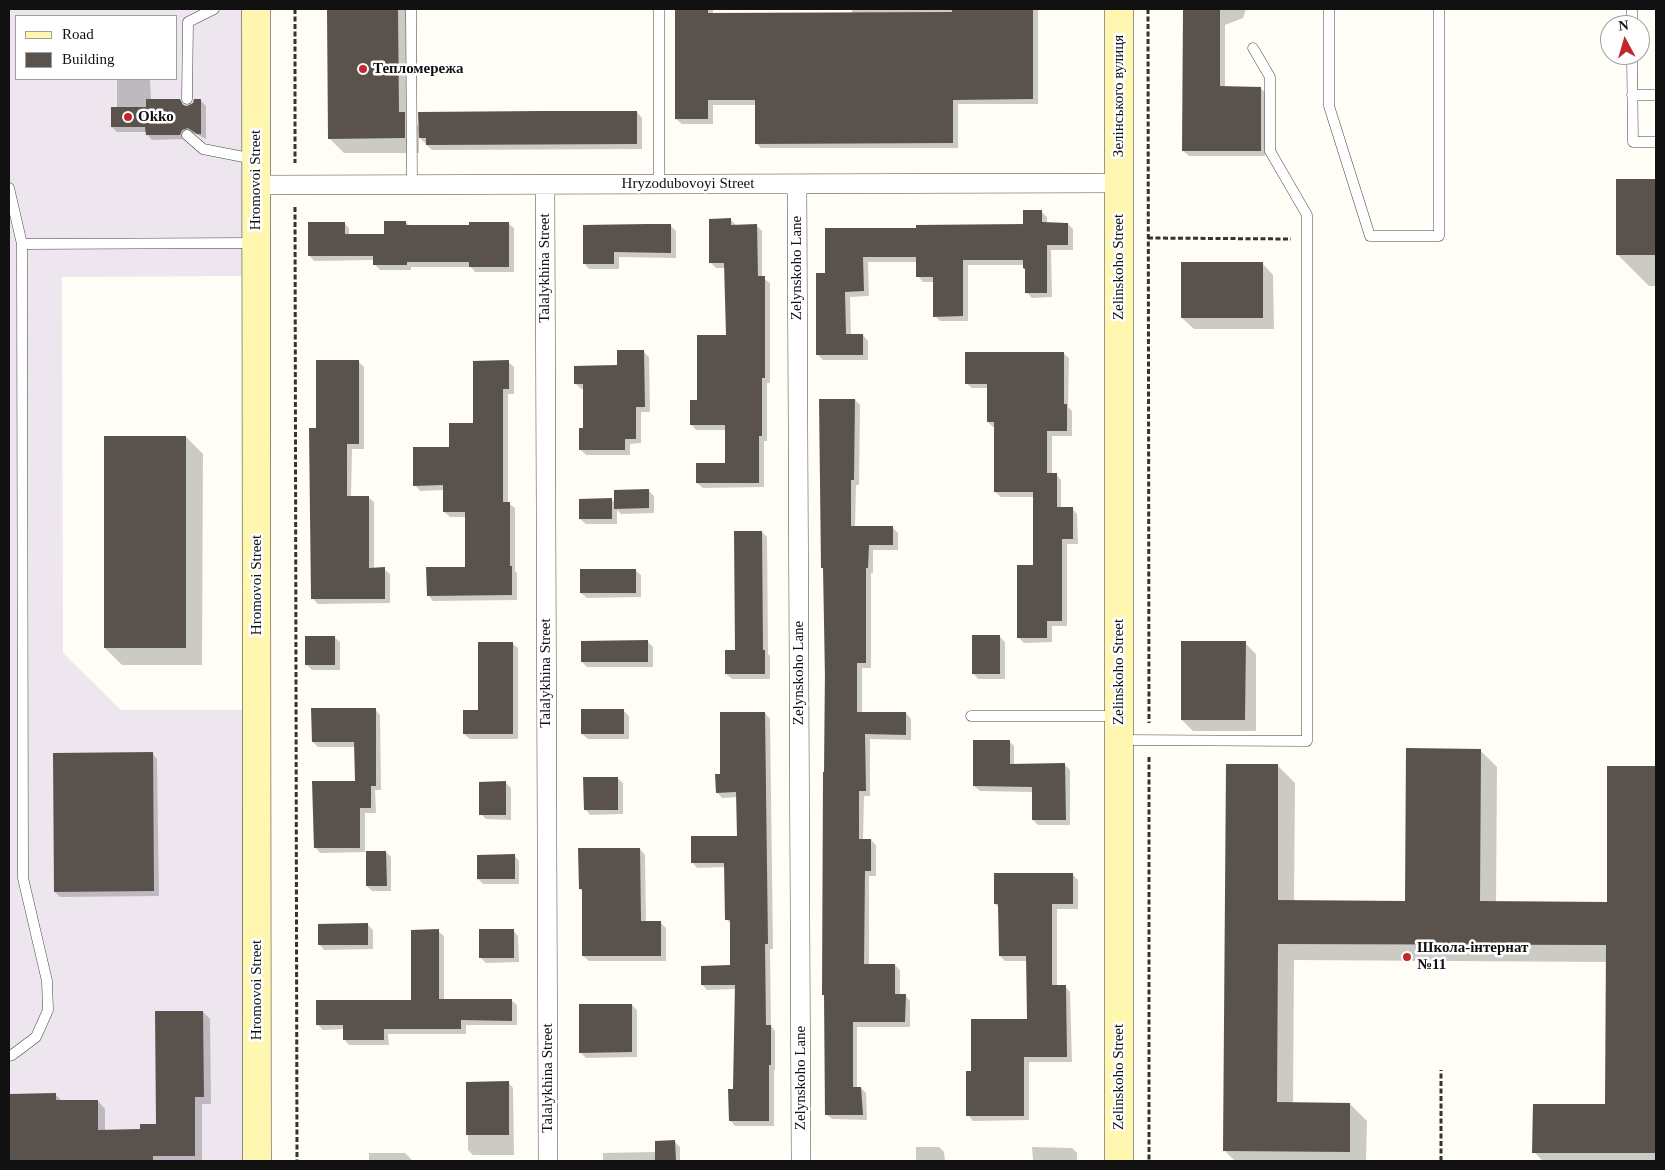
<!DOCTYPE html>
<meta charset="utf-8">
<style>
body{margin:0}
#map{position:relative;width:1665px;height:1170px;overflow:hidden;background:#fffdf5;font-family:"Times New Roman",serif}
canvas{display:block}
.frame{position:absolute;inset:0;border:10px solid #111;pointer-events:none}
.legend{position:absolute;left:15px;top:15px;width:162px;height:65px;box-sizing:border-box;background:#fff;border:1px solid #a0a0a0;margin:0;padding:6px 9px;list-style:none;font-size:15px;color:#111}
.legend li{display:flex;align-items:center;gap:10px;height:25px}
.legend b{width:25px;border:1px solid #a0a0a0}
.north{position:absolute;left:1600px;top:15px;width:50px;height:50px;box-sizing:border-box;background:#fff;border:1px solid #a0a0a0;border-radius:50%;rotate:354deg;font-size:14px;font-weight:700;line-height:20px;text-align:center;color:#111}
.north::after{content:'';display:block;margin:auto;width:18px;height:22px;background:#c4262e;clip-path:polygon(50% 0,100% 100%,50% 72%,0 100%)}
</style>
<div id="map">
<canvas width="1665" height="1170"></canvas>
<div class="frame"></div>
<ul class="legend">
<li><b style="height:6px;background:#fff6b0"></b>Road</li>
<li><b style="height:14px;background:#5a524d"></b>Building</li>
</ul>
<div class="north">N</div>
</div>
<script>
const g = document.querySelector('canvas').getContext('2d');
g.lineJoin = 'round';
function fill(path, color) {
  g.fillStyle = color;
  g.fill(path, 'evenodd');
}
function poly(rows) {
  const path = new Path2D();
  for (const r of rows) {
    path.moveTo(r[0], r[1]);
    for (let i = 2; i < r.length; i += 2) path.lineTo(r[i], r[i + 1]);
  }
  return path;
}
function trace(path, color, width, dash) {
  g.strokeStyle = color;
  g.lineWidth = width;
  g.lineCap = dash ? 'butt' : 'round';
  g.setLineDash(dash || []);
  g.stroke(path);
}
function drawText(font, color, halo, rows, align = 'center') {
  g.font = font + ' "Times New Roman",serif';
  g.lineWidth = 5;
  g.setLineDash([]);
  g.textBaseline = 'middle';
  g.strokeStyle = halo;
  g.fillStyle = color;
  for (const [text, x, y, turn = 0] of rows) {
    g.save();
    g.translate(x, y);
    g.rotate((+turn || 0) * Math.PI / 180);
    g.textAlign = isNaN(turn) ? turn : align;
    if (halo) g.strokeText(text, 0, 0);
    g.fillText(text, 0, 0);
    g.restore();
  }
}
fill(poly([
 [9,9,244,9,243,276,62,277,63,653,121,710,243,710,244,1161,9,1161],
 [16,16,176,16,176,79,16,79]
]), '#eee6ef');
fill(poly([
 [328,9,404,9,412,16,413,121,420,128,637,112,642,118,642,149,432,150,419,137,419,153,344,153,329,138],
 [676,9,713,9,713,14,852,14,852,9,1038,9,1038,104,958,104,958,148,761,148,756,143,756,105,713,105,713,124,682,124,676,119],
 [1184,9,1246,9,1243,18,1225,25,1225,88,1260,88,1266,93,1265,156,1189,156,1183,151],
 [117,79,150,79,151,100,180,100,186,107,200,100,206,106,206,139,194,133,187,135,186,139,152,140,147,134,147,132,117,132,112,127,117,108],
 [1617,180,1656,180,1656,286,1649,286,1617,254],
 [1042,212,1047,217,1047,224,1068,224,1073,229,1073,250,1051,250,1052,297,1032,298,1026,292,1026,270,1025,265,968,265,968,321,940,321,935,316,934,282,923,282,918,276,918,262,868,262,869,296,850,297,851,335,863,335,868,341,868,360,823,360,817,354,827,274,918,229,1025,225],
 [731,220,736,225,757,226,762,231,762,277,770,283,770,383,767,383,767,441,764,441,764,487,703,488,697,483,726,464,726,430,696,430,691,424,699,401,727,336,726,268,716,268,710,262],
 [406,222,410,226,470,226,508,223,514,228,514,272,475,272,471,267,411,267,411,270,380,270,374,264,374,260,314,261,309,255,344,223,349,228,349,235,386,235],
 [670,225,676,231,676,258,619,257,619,269,589,269,584,263],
 [1262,263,1273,275,1274,329,1194,329,1182,318],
 [644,352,649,357,650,412,641,412,641,443,630,444,630,455,586,455,580,449,584,429,584,389,581,389,576,384,618,366],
 [1063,353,1069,358,1068,407,1072,411,1072,436,1052,436,1052,474,1056,474,1061,480,1061,508,1072,508,1077,514,1078,544,1067,544,1067,626,1052,626,1052,642,1024,643,1018,637,1035,566,1034,497,1001,497,995,492,996,427,993,427,988,422,988,388,972,388,966,383],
 [358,361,364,367,364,449,352,449,351,497,368,497,374,502,374,569,384,569,390,574,390,603,318,604,312,598,317,429],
 [508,362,514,367,514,394,508,394,508,503,515,508,515,571,517,573,517,600,433,601,428,595,466,568,466,517,450,517,444,512,444,490,420,491,415,485,474,424],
 [855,400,860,405,859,485,856,485,855,527,892,527,898,533,898,550,873,550,873,573,871,573,871,668,862,668,862,713,906,713,911,719,911,740,870,739,870,796,864,796,863,840,871,840,876,845,876,876,869,876,869,965,895,965,900,970,900,995,905,995,910,1001,910,1027,857,1027,857,1088,861,1088,866,1093,867,1120,832,1119,826,1114,825,996,824,994,825,570,822,568],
 [186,437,203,454,202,665,122,665,105,648],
 [648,490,654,496,654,513,621,514,617,510,617,524,586,524,580,519,612,500,616,503],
 [762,532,767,537,768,654,770,656,770,679,732,679,726,674,736,651],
 [635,570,641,575,641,597,587,598,581,593],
 [334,637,340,642,340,670,312,670,306,664],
 [1000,637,1005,642,1005,679,978,679,973,673],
 [648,642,653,647,653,667,587,667,582,662],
 [512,643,518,648,518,739,470,739,464,734,480,711],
 [1245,643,1256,654,1256,731,1193,731,1182,720],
 [375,709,380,715,381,790,375,790,376,813,365,813,365,852,386,852,391,857,391,891,372,891,367,886,367,852,320,853,315,847,356,782,356,747,318,747,313,742],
 [623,710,629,716,629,739,588,739,582,734],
 [765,713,770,719,773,949,770,949,771,1026,775,1031,775,1070,774,1070,774,1126,735,1126,730,1120,735,1090,736,989,707,990,702,984,731,967,731,924,726,919,725,867,697,868,692,862,738,837,738,797,722,798,717,792,722,775],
 [1009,741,1014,746,1014,765,1065,765,1070,770,1070,825,1038,825,1033,820,1033,792,980,791,974,786],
 [1480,750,1497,767,1496,903,1608,903,1609,767,1656,768,1656,1161,1543,1161,1534,1152,1607,1105,1608,962,1294,960,1293,1104,1350,1104,1367,1121,1366,1161,1235,1161,1225,1151,1278,766,1295,783,1294,901,1406,902],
 [152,753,157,759,159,896,60,897,55,892],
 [617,778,623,783,623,814,590,815,585,809],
 [506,783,511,788,511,820,486,819,481,814],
 [640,849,645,855,646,923,660,922,666,928,666,961,589,961,583,956,583,892,580,889],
 [514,855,519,861,519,884,483,884,478,879],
 [1073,875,1078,880,1078,909,1057,909,1057,986,1065,986,1070,992,1072,1062,1029,1062,1029,1120,973,1121,968,1115,972,1072,1028,1021,1028,961,1005,961,1000,956,1000,908,995,904],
 [368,925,373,930,373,949,324,950,319,944],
 [513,930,518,936,519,962,486,963,480,957],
 [438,931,444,936,444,1000,511,1000,517,1005,517,1025,466,1025,466,1034,388,1034,389,1045,349,1045,344,1039,344,1029,323,1030,317,1024,413,1002],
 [632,1005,637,1010,637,1057,586,1058,580,1052],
 [203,1012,210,1019,211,1104,202,1104,202,1161,9,1161,9,1095,56,1095,62,1101,98,1101,105,1109,105,1131,142,1130,157,1125],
 [508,1082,513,1088,514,1155,473,1155,468,1150,468,1083],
 [675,1142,680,1147,680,1161,603,1161,603,1153,656,1152],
 [916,1147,939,1147,944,1152,945,1161,916,1161],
 [1032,1147,1072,1148,1077,1153,1077,1161,1033,1161],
 [369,1153,405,1153,411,1159,411,1161,369,1161]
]), '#0003');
fill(poly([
 [327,9,398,9,399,112,405,112,405,138,328,139],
 [675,9,708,9,708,13,952,12,952,9,1033,9,1033,99,953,100,953,143,755,144,755,100,708,100,708,119,675,119],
 [1183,9,1220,9,1220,86,1261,87,1261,151,1182,151],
 [146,99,180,99,183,105,187,106,193,103,194,99,201,99,201,134,197,134,188,128,182,130,180,135,146,135,145,127,111,127,111,107,146,107],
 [543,111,637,111,637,144,426,145,426,138,419,138,418,112],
 [1616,179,1656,179,1656,255,1616,255],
 [1023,210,1042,210,1042,222,1068,223,1068,245,1047,245,1047,293,1025,293,1025,269,1023,268,1023,260,963,260,963,316,933,317,933,277,916,277,916,257,863,257,864,291,845,292,846,334,863,334,863,355,816,355,816,273,825,273,825,228,916,228,916,225,1023,224],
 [731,218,731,225,757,224,758,276,765,276,765,378,762,378,762,436,759,436,759,483,696,483,696,463,725,463,725,425,690,425,690,400,697,400,697,335,726,335,724,263,709,263,709,219],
 [384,221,406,221,406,225,469,225,469,222,509,222,509,267,469,267,469,262,407,262,407,265,373,265,373,256,308,256,308,222,345,222,345,234,384,234],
 [647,224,671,224,671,253,614,252,614,264,583,264,583,225],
 [1181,262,1263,262,1263,318,1181,318],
 [617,350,644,350,645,407,636,407,636,439,625,439,625,450,579,450,579,428,583,428,583,384,574,384,574,366,617,365],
 [965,352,1064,352,1064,404,1067,404,1067,431,1047,431,1047,473,1057,473,1057,507,1073,507,1073,539,1062,539,1062,621,1047,621,1047,638,1017,638,1017,565,1033,565,1033,492,994,492,994,422,987,422,987,384,965,384],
 [316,360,359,360,359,444,347,444,347,496,369,496,369,568,385,567,385,599,311,599,309,428,316,428],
 [509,360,509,389,503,389,503,502,510,502,510,566,512,566,512,595,427,596,426,567,465,567,465,512,443,512,443,485,413,486,413,447,449,447,449,423,473,423,473,361],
 [819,399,855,399,854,480,851,480,851,526,893,526,893,545,869,545,868,568,866,568,866,663,857,663,857,712,906,712,906,735,865,734,866,791,859,791,859,839,871,839,871,871,865,871,864,964,895,964,895,994,906,994,905,1022,853,1022,853,1087,861,1087,863,1115,825,1115,824,995,822,995,823,772,824,772,825,676,823,568,821,568],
 [104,436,186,436,186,648,104,648],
 [649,489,649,508,614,509,614,490],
 [612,498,612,519,579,519,579,499],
 [734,531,762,531,763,650,765,650,765,674,725,674,725,650,735,650],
 [580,569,636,569,636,593,580,593],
 [972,635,1000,635,1000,674,972,674],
 [305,636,335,636,335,665,305,665],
 [648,640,648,662,581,662,581,641],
 [1181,641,1246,641,1245,720,1181,720],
 [478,642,513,642,513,734,463,734,463,710,478,710],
 [311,708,376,708,376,786,371,786,371,808,360,808,360,848,314,848,312,781,355,781,354,742,312,742],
 [581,709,624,709,624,734,581,734],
 [720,712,765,712,768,944,765,944,766,1025,771,1025,771,1065,769,1065,769,1121,729,1121,728,1089,733,1089,735,985,701,985,701,966,730,965,730,920,725,920,724,863,691,863,691,836,737,836,736,792,716,793,715,774,720,774],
 [973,740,1010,740,1010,764,1065,763,1066,820,1032,820,1032,787,973,786],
 [1406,748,1481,749,1480,901,1607,902,1607,766,1656,766,1656,1153,1532,1153,1533,1104,1605,1104,1606,945,1278,944,1277,1102,1350,1103,1350,1152,1223,1151,1226,764,1278,764,1278,900,1405,901],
 [153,752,154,891,54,892,53,753],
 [583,777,618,777,618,810,584,810],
 [506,781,506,815,479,815,479,782],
 [578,848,640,848,641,921,661,921,661,956,582,956,582,889,579,889],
 [366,851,386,851,387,886,366,886],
 [515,854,515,879,477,879,477,855],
 [994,873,1073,873,1073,904,1052,904,1052,985,1066,985,1067,1057,1024,1057,1024,1116,966,1116,966,1071,971,1071,971,1019,1027,1019,1026,956,999,956,998,904,994,904],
 [368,923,368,945,318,945,318,924],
 [439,929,439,999,512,999,512,1021,461,1020,461,1029,384,1029,384,1040,343,1040,343,1025,316,1025,316,1000,411,1000,411,930],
 [479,929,514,929,514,958,479,958],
 [579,1004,632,1004,632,1052,579,1053],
 [155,1011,203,1011,204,1097,195,1097,195,1156,153,1156,153,1161,9,1161,9,1094,56,1093,56,1100,98,1100,98,1130,140,1129,140,1124,156,1124],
 [509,1081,509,1135,466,1135,466,1082],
 [675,1140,676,1161,655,1161,655,1141]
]), '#5a524d');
const lane = poly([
 [411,9,412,185],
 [659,9,659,184],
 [1329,9,1329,106,1370,236,1439,236,1439,9],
 [1632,9,1632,25],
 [1632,55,1633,142,1656,142],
 [1632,95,1656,95],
 [187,99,188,22,214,9],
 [187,135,203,149,254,159],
 [9,188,22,244,23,878,47,981,48,1010,36,1037,12,1055,9,1056],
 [22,244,255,243],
 [971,716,1118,716],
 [1120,740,1307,741,1307,215,1270,151,1270,77,1253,48]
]);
const street = poly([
 [797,184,801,1161],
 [256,185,1119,183],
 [545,185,548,1161]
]);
const secondary = poly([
 [256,9,257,1161],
 [1119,1161,1119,9]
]);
trace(lane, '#444', 11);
trace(street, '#444', 20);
trace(secondary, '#333', 29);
trace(poly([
 [295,9,295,163],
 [1148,9,1149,723],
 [295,207,297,1161],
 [1148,238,1291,239],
 [1149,757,1149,1161],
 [1441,1161,1441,1070]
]), '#333', 3, [5, 2.5]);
trace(lane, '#fff', 10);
trace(street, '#fff', 19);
trace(secondary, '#fff6b0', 28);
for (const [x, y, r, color] of [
 [363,69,5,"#c4262e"],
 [128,117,5,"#c4262e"],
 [1407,957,5,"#c4262e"]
]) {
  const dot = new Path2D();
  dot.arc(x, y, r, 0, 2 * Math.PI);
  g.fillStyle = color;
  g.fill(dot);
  trace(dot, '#fff', 2);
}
drawText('bold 15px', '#111', '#fff', [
 ["Тепломережа",373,69],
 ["Okko",138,117],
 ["Школа-інтернат",1417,948],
 ["№11",1417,965]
], 'left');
drawText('15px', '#111', '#fff', [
 ["Зелінського вулиця",1119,96,-90],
 ["Hromovoi Street",256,180,-90],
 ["Hryzodubovoyi Street",688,184],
 ["Zelinskoho Street",1119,267,-90],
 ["Talalykhina Street",545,268,-90],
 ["Zelynskoho Lane",797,268,-90],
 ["Hromovoi Street",257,585,-90],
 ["Zelinskoho Street",1119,672,-90],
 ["Talalykhina Street",546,673,-90],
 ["Zelynskoho Lane",799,673,-90],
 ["Hromovoi Street",257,990,-90],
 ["Zelinskoho Street",1119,1077,-90],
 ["Talalykhina Street",548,1078,-90],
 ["Zelynskoho Lane",801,1078,-90]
]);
</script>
